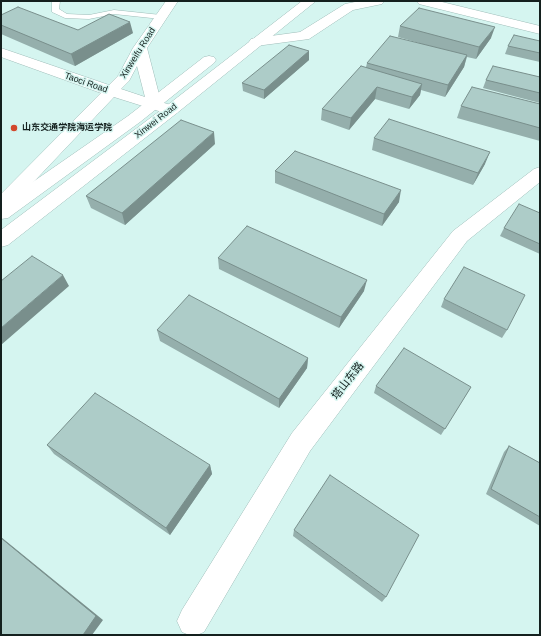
<!DOCTYPE html>
<meta charset="utf-8">
<style>
body{margin:0}
#map{position:relative;width:541px;height:636px;overflow:hidden;background:#d5f5f0;font-family:Helvetica,sans-serif}
canvas{display:block}
.frame{position:absolute;inset:0;border:2px solid #14201e;pointer-events:none}
</style>
<div id="map">
<canvas width="541" height="636"></canvas>
<div class="frame"></div>
</div>
<script>
const g = document.querySelector('canvas').getContext('2d');
g.lineJoin = 'round';
function poly(rows) {
  const path = new Path2D();
  for (const r of rows) {
    path.moveTo(r[0], r[1]);
    for (let i = 2; i < r.length; i += 2) path.lineTo(r[i], r[i + 1]);
  }
  return path;
}
function trace(path, color, width, dash) {
  g.strokeStyle = color;
  g.lineWidth = width;
  g.lineCap = dash ? 'butt' : 'round';
  g.setLineDash(dash || []);
  g.stroke(path);
}
function fill(path, color) {
  g.fillStyle = color;
  g.fill(path, 'evenodd');
}
function drawText(font, color, halo, rows, align = 'center') {
  g.font = font + ' Helvetica,"Noto Sans SC",sans-serif';
  g.lineWidth = 3;
  g.setLineDash([]);
  g.textBaseline = 'middle';
  g.strokeStyle = halo;
  g.fillStyle = color;
  for (const [text, x, y, turn = 0] of rows) {
    g.save();
    g.translate(x, y);
    g.rotate((+turn || 0) * Math.PI / 180);
    g.textAlign = isNaN(turn) ? turn : align;
    if (halo) g.strokeText(text, 0, 0);
    g.fillText(text, 0, 0);
    g.restore();
  }
}
const lane = poly([
 [52,1,60,1,59,9,67,14,89,15,114,10,161,15,165,17,161,19,114,14,89,19,65,18,52,12,52,1]
]);
const street = poly([
 [166,1,178,1,147,48,161,102,177,107,179,110,177,113,171,115,165,113,114,97,8,209,1,211,1,194,101,93,1,57,1,48,109,85,118,76,133,48,166,1],
 [137,66,145,97,121,89,129,81,137,66],
 [360,1,384,1,382,4,353,10,309,39,256,46,251,45,249,42,251,39,256,38,300,32,345,4,360,1],
 [417,1,438,1,540,26,540,34,419,4,417,1],
 [540,167,540,182,467,241,310,451,204,632,197,635,189,635,182,632,177,621,182,610,292,433,453,231,534,169,540,167]
]);
const primary = poly([
 [302,1,316,1,177,113,8,245,1,247,1,230,165,107,302,1],
 [209,56,214,57,216,60,214,63,140,122,8,218,1,219,1,204,128,116,204,57,209,56]
]);
trace(lane, '#9fbdb9', 1);
trace(street, '#9fbdb9', 1);
trace(primary, '#9fbdb9', 1);
fill(lane, '#fff');
fill(street, '#fff');
fill(primary, '#fff');
fill(poly([
 [1,15,78,30,133,33,75,66,1,34],
 [400,26,491,38,476,59,467,57,464,67,445,97,421,90,420,95,409,109,375,99,349,130,321,120,322,109,366,67,367,63,419,43,398,37],
 [540,41,540,62,505,54,508,46],
 [309,51,309,60,264,99,243,91,242,83],
 [540,77,540,103,483,88,486,80],
 [540,104,540,141,457,118,461,106],
 [374,138,485,164,473,185,372,150],
 [215,144,125,225,91,208,86,196],
 [275,171,399,202,382,226,275,183],
 [540,213,540,254,500,236,504,228],
 [218,258,364,291,339,328,219,269],
 [444,299,507,330,502,338,441,307],
 [157,330,308,358,307,368,279,408,160,341],
 [376,386,471,387,441,435,374,393],
 [47,445,210,465,212,474,170,535,54,454],
 [509,446,540,463,540,526,486,494,504,452],
 [294,530,386,597,382,602,293,536]
]), '#95afac');
fill(poly([
 [130,22,133,33,75,66,71,54],
 [495,27,491,38,476,59,479,47],
 [309,51,309,60,264,99,264,90],
 [467,55,464,67,445,97,448,85],
 [422,84,420,95,409,109,412,97],
 [377,87,375,99,349,130,351,118],
 [214,132,215,144,125,225,122,213],
 [490,152,485,164,473,185,478,173],
 [401,190,399,202,382,226,384,214],
 [63,275,69,286,1,345,1,328],
 [367,280,364,291,339,328,341,317],
 [308,358,307,368,279,408,279,399],
 [210,465,212,474,170,535,166,528],
 [1,537,103,620,92,635,83,635,1,538]
]), '#798f8c');
const building = poly([
 [18,7,78,30,109,14,130,22,71,54,1,25,1,15,18,7],
 [419,8,495,27,479,47,400,26,419,8],
 [514,35,540,41,540,53,508,46,514,35],
 [390,36,467,55,448,85,367,63,390,36],
 [289,45,309,51,264,90,242,83,289,45],
 [361,66,422,84,412,97,377,87,351,118,322,109,361,66],
 [493,66,540,77,540,93,486,80,493,66],
 [472,87,540,104,540,128,461,106,472,87],
 [389,119,490,152,478,173,374,138,389,119],
 [181,120,214,132,122,213,86,196,181,120],
 [295,151,401,190,384,214,275,171,295,151],
 [519,204,540,213,540,244,504,228,519,204],
 [247,226,367,280,341,317,218,258,247,226],
 [32,256,63,275,1,328,1,281,32,256],
 [464,267,525,295,507,330,444,299,464,267],
 [189,295,308,358,279,399,157,330,189,295],
 [404,348,471,387,445,429,376,386,404,348],
 [95,393,210,465,166,528,47,445,95,393],
 [509,446,540,463,540,517,491,489,509,446],
 [330,475,419,535,386,597,294,530,330,475],
 [1,538,96,616,83,635,1,635,1,538]
]);
fill(building, '#adccc8');
trace(building, '#798f8c', 1);
for (const [x, y, r, color] of [
 [14,128,4,"#d2472b"]
]) {
  const dot = new Path2D();
  dot.arc(x, y, r, 0, 2 * Math.PI);
  g.fillStyle = color;
  g.fill(dot);
  trace(dot, '#d5f5f0', 1.5);
}
drawText('9px', '#14201e', '#d5f5f0', [
 ["Xinweifu Road",138,53,-58],
 ["Taoci Road",86,83,19],
 ["Xinwei Road",156,121,-38]
]);
drawText('bold 9px', '#14201e', '#d5f5f0', [
 ["山东交通学院海运学院",22,128]
], 'left');
drawText('11px', '#14201e', '#d5f5f0', [
 ["塔山东路",348,381,-52]
]);
</script>
